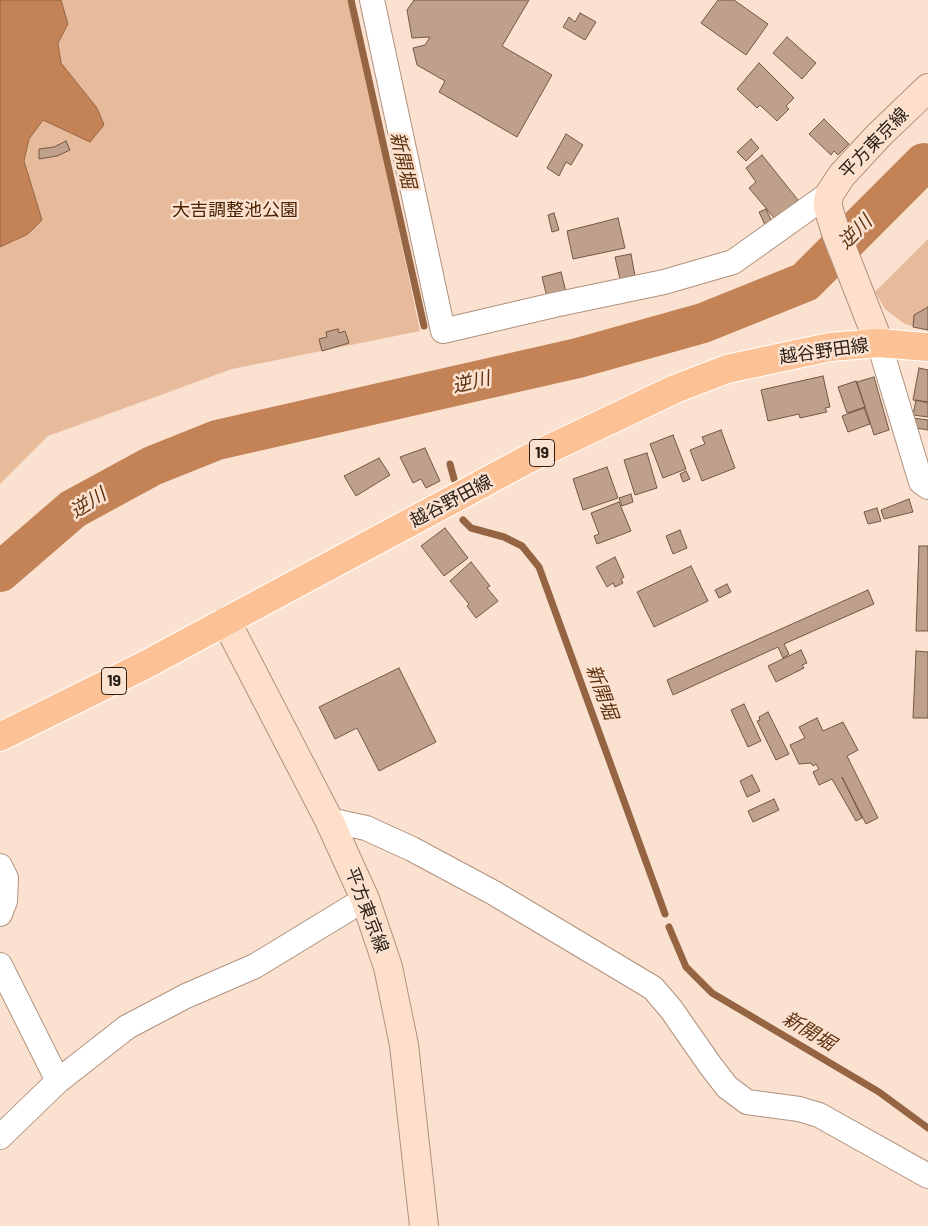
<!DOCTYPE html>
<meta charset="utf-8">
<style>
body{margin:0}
canvas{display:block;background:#fbe1d0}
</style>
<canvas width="928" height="1226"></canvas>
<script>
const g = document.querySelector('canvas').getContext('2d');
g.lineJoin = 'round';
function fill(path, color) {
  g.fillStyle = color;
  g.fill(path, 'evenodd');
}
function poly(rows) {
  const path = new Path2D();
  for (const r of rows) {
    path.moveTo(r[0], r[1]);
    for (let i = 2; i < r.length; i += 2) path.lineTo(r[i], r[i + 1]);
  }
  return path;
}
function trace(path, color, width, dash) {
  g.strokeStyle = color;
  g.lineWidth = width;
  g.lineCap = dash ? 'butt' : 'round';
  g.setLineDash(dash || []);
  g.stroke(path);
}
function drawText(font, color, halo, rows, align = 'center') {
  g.font = font + ' Barlow,"Noto Sans JP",sans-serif';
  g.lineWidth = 5;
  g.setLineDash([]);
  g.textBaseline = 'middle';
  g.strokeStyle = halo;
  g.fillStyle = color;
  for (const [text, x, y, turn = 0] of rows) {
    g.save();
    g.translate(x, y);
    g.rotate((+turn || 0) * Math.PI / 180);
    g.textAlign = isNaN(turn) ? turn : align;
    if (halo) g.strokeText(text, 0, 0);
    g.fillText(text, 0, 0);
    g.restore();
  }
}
fill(poly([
 [61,0,350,0,420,331,232,369,48,436,0,484,0,247,28,234,42,220,24,161,29,139,43,120,90,142,97,108,61,63,58,43,68,24],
 [928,239,928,330,905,324,885,309,875,292]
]), '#e7ba9c');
const water = poly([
 [0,0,61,0,68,24,58,43,61,63,97,108,104,125,90,142,43,120,29,139,24,161,42,220,28,234,0,247,0,0]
]);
fill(water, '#c38356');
trace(water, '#956543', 1);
trace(poly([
 [351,0,424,326],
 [450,464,454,479],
 [463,520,471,528,504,537,522,546,539,567,665,914],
 [669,927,686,967,712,993,879,1092,928,1128]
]), '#956543', 7);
trace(poly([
 [0,572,73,509,152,466,217,440,578,358,703,323,805,282,924,163]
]), '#c38356', 40);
const building = poly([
 [414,0,529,0,502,46,552,75,517,137,439,92,445,81,417,65,413,48,425,45,430,37,412,38,407,10,414,0],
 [718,0,734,0,768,24,746,55,701,23,718,0],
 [580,13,596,22,585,40,563,27,569,17,575,22,580,13],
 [787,37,816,63,802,79,773,53,787,37],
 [759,63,794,98,786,106,789,109,777,121,760,105,757,108,737,89,759,63],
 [824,119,849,144,838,155,834,151,831,155,809,134,824,119],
 [566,134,583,145,571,165,566,162,559,176,547,168,566,134],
 [751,139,759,148,746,161,737,152,751,139],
 [66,141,70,150,57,156,39,159,39,149,54,147,66,141],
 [762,155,798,200,775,219,749,188,756,182,746,168,762,155],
 [766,209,773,224,766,227,759,212,766,209],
 [554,213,559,230,552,232,548,215,554,213],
 [618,218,625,248,573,259,567,231,618,218],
 [631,254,635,276,620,279,615,257,631,254],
 [561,272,566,292,547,297,542,277,561,272],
 [928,307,928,330,913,327,914,315,928,307],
 [338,329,339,333,345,331,349,343,322,351,319,339,327,337,326,332,338,329],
 [919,368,928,370,928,402,913,400,919,368],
 [823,376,830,407,825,408,827,412,800,418,799,414,768,421,761,390,823,376],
 [874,377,889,430,874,435,857,382,874,377],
 [856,381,865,407,847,413,838,387,856,381],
 [916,400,928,403,928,417,913,415,916,400],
 [864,408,870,424,848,432,842,416,864,408],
 [913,418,928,420,928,430,916,428,913,418],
 [721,430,735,468,702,481,690,450,705,444,702,437,721,430],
 [673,435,686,469,663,478,650,444,673,435],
 [425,448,440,481,426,488,421,479,413,483,400,457,425,448],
 [647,453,657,488,635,495,624,460,647,453],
 [379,458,390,475,356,496,344,476,379,458],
 [607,467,618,498,583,510,573,479,607,467],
 [686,471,690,479,683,482,680,474,686,471],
 [631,494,633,502,622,506,619,498,631,494],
 [909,499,913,512,884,519,881,510,909,499],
 [619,502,631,531,597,544,594,536,599,534,591,513,619,502],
 [877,508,881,521,868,524,864,512,877,508],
 [445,528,468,558,444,576,421,546,445,528],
 [680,530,687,548,673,554,666,536,680,530],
 [919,546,928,546,928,631,916,631,919,546],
 [615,557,624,577,621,579,623,583,615,587,613,583,607,587,596,567,615,557],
 [471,562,490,586,487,588,498,601,476,618,467,606,469,604,450,581,471,562],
 [691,566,708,601,654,627,637,592,691,566],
 [727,584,731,592,719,598,715,590,727,584],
 [868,590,874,604,784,644,789,654,783,658,778,647,673,695,667,680,868,590],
 [801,650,807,663,802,665,804,668,776,682,768,666,801,650],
 [916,651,928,652,928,718,913,718,916,651],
 [399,668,436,742,379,771,357,728,335,739,319,707,399,668],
 [744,704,761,741,748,747,731,710,744,704],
 [768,712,789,754,776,760,757,721,760,720,759,717,768,712],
 [817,718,823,731,843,722,858,750,847,756,878,818,866,824,842,777,862,818,856,821,832,779,819,785,813,772,819,769,816,764,813,766,811,763,799,764,790,745,805,738,799,727,817,718],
 [752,775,760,791,747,797,740,781,752,775],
 [774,799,779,810,753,822,748,811,774,799]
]);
fill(building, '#bea08b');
trace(building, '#735845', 1);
const minor = poly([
 [372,0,443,331,554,305,664,282,733,262,830,193],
 [879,343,921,482,928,487],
 [329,820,366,828,412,849,494,893,653,988,671,1009,710,1065,727,1087,747,1102,799,1109,819,1115,928,1176],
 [0,866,6,878,5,901,0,914],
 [0,965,58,1081],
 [0,1137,58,1081,127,1027,186,996,255,966,365,899]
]);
const secondary = poly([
 [879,343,836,233,828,207,828,200,830,193,842,175,879,135,928,88],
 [226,621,329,820,365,899,388,967,404,1045,424,1226]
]);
const primary = poly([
 [0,737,145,665,528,459,675,389,727,369,830,347,879,343,928,347]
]);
trace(minor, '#b0927e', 26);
trace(secondary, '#b0927e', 30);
trace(primary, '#fff', 30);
trace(minor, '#fff', 24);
trace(secondary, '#fee0ca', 28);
trace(primary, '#fcc194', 28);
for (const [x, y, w] of [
 [542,453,25],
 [114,681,25]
]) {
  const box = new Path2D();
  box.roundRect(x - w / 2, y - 13.5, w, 27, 4);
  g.fillStyle = '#fbe1d0';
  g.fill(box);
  trace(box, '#291e16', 1);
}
drawText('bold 16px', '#291e16', null, [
 ["19",542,453],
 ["19",114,681]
]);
drawText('18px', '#291e16', '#fbe1d0', [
 ["平方東京線",874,143,-46],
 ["越谷野田線",824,351,-8],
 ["越谷野田線",451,501,-28],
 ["平方東京線",367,910,69]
]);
drawText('18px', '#4d2300', '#fbe1d0', [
 ["大吉調整池公園",235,210]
]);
drawText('italic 19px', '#5d320f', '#fbe1d0', [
 ["新開堀",403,160,77],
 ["逆川",855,232,-45],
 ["逆川",471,382,-13],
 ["逆川",88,503,-32],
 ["新開堀",602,692,70],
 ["新開堀",809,1031,31]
]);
</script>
